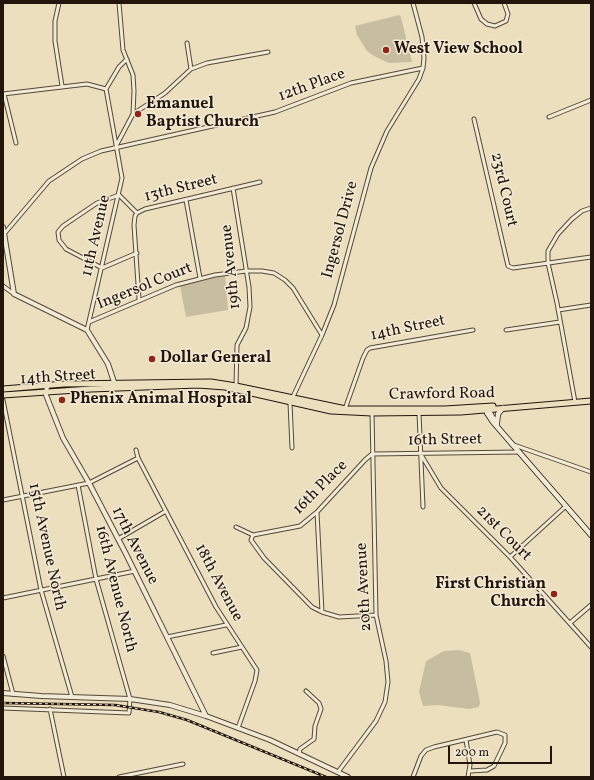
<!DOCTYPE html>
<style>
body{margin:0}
#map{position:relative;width:594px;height:780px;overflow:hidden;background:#ebdfbe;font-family:Vollkorn,serif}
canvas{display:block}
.frame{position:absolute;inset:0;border:4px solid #23150c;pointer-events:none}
.scale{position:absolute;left:448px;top:746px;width:104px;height:18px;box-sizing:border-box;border:2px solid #23150c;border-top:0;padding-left:5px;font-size:12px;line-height:14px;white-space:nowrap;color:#23150c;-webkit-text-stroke:3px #f2ead5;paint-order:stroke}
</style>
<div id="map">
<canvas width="594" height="780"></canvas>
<div class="frame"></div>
<div class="scale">200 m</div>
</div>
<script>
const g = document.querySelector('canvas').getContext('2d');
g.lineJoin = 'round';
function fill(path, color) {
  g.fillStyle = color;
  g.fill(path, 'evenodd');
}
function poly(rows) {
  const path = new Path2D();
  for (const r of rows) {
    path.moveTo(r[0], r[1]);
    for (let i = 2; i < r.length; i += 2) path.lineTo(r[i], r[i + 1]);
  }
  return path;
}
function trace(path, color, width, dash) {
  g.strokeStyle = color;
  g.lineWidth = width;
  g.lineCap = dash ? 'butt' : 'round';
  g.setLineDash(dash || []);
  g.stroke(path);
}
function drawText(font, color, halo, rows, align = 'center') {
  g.font = font + ' Vollkorn,serif';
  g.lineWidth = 3;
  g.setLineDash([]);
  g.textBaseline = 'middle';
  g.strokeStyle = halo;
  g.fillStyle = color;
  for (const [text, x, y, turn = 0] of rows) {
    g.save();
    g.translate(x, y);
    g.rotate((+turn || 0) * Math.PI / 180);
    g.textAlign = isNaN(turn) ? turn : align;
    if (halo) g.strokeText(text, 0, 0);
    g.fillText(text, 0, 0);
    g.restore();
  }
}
fill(poly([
 [399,15,401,17,412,62,389,63,374,56,367,51,357,35,355,26],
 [225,275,228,310,186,317,180,286],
 [459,650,470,653,480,702,479,707,469,709,438,705,423,706,419,692,426,661,444,651]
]), '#c9bda0');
const minor = poly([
 [59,3,55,21,55,41,62,86],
 [474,3,481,19,487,24,495,26,506,21,508,14,504,3],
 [187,43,191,69],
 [106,89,119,67,127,59],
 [3,94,87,84,106,89],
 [4,94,16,143],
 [133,114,165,93,191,69,207,63,268,52],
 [549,117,591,100],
 [474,119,508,266,513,268,591,257],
 [116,146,133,114,134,91,133,75,123,50,119,3],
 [233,188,249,287,250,307,246,328,237,345,236,386],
 [119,195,97,203,63,226,58,232,59,240,66,249,102,268,137,253],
 [119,195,137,213],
 [186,200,200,278],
 [137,213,145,209,260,182],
 [137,213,135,216,134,225,139,299],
 [4,234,49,181,82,159,101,151,275,112,351,83,423,68],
 [3,286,14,294],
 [558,310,591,305],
 [89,322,176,285,215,275,246,271,262,271,274,273,285,280,293,288,322,335],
 [87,330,122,178,106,89],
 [506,330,560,322],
 [3,400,41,590,72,697],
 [575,402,557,303,548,263,548,251,558,234,572,219,582,211,591,208],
 [345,409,363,358,367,350,370,348,473,330],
 [419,413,423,507],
 [514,445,591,472],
 [292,448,290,403,322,335,334,305,371,168,387,131,419,79,423,68,424,58,422,37,413,3],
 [136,450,138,458,216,607,257,670,255,681,238,728],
 [420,453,441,488,510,557,591,647],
 [3,500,89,483,138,458],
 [317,512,322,612],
 [236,527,253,535,300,526,317,512,365,460,372,454,519,452],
 [253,535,251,540,264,558,312,607,322,612,339,617,376,615],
 [118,539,166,511],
 [510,557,566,506],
 [3,598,135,571],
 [570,623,591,605],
 [167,637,226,625],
 [213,653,242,647],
 [3,656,13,694],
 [3,708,129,713,130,699,96,579,78,485],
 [50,709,64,777],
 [466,740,470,765,468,777],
 [299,754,300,749,314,739,315,726,321,709,319,703,306,691],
 [338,772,376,721,385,702,388,682,386,661,376,615,372,413],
 [119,777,183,764],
 [413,777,421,756,426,750,434,747,497,732,505,735,505,743,494,766,487,770,470,771]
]);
const tertiary = poly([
 [3,227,14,294,87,330,108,364,115,385],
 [47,386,46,395,63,438,89,483,126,554,206,716],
 [3,693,41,696,130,699,170,705,206,716,270,740,348,777]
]);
const secondary = poly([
 [486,407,487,413,493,422,591,535],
 [487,408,497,425],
 [497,423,498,414,503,408]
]);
const primary = poly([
 [3,389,64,384,211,382,236,386,346,409,445,409,493,406],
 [3,395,91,389,198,385,225,387,331,411,372,413,461,412,591,401]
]);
trace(minor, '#554838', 5);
trace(tertiary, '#554838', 6);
trace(secondary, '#23150c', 6);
trace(primary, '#23150c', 7);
trace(minor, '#f2ead5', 3);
trace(tertiary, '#f2ead5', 4);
trace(secondary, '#f2ead5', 4.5);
trace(primary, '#ebdfbe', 5);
const rail = poly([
 [3,703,115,705,159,712,187,720,326,777]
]);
trace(rail, '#23150c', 2.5);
trace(rail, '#f2ead5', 1, [3]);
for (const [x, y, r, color] of [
 [386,50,4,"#8f2418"],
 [138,114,4,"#8f2418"],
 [152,359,4,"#8f2418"],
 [62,400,4,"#8f2418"],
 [554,594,4,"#8f2418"]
]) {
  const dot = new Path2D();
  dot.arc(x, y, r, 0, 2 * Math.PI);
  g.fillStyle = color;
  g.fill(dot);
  trace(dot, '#f2ead5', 1.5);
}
drawText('bold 16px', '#23150c', '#f2ead5', [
 ["West View School",394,50],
 ["Emanuel",146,105],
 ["Baptist Church",146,123],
 ["Dollar General",160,359],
 ["Phenix Animal Hospital",70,400],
 ["First Christian",546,585,"right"],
 ["Church",546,603,"right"]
], 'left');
drawText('16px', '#23150c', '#f2ead5', [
 ["12th Place",312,86,-20],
 ["13th Street",181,189,-14],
 ["23rd Court",503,190,77],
 ["Ingersol Drive",341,230,-75],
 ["11th Avenue",97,236,-77],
 ["19th Avenue",232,267,-96],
 ["Ingersol Court",145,287,-22],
 ["14th Street",408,329,-12],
 ["14th Street",58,378,-4],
 ["Crawford Road",442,395,-1],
 ["16th Street",445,441,-1],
 ["16th Place",321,488,-45],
 ["21st Court",503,534,45],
 ["17th Avenue",134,546,63],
 ["15th Avenue North",46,547,78],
 ["18th Avenue",218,583,62],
 ["20th Avenue",365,587,-93],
 ["16th Avenue North",115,589,76]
]);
</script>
